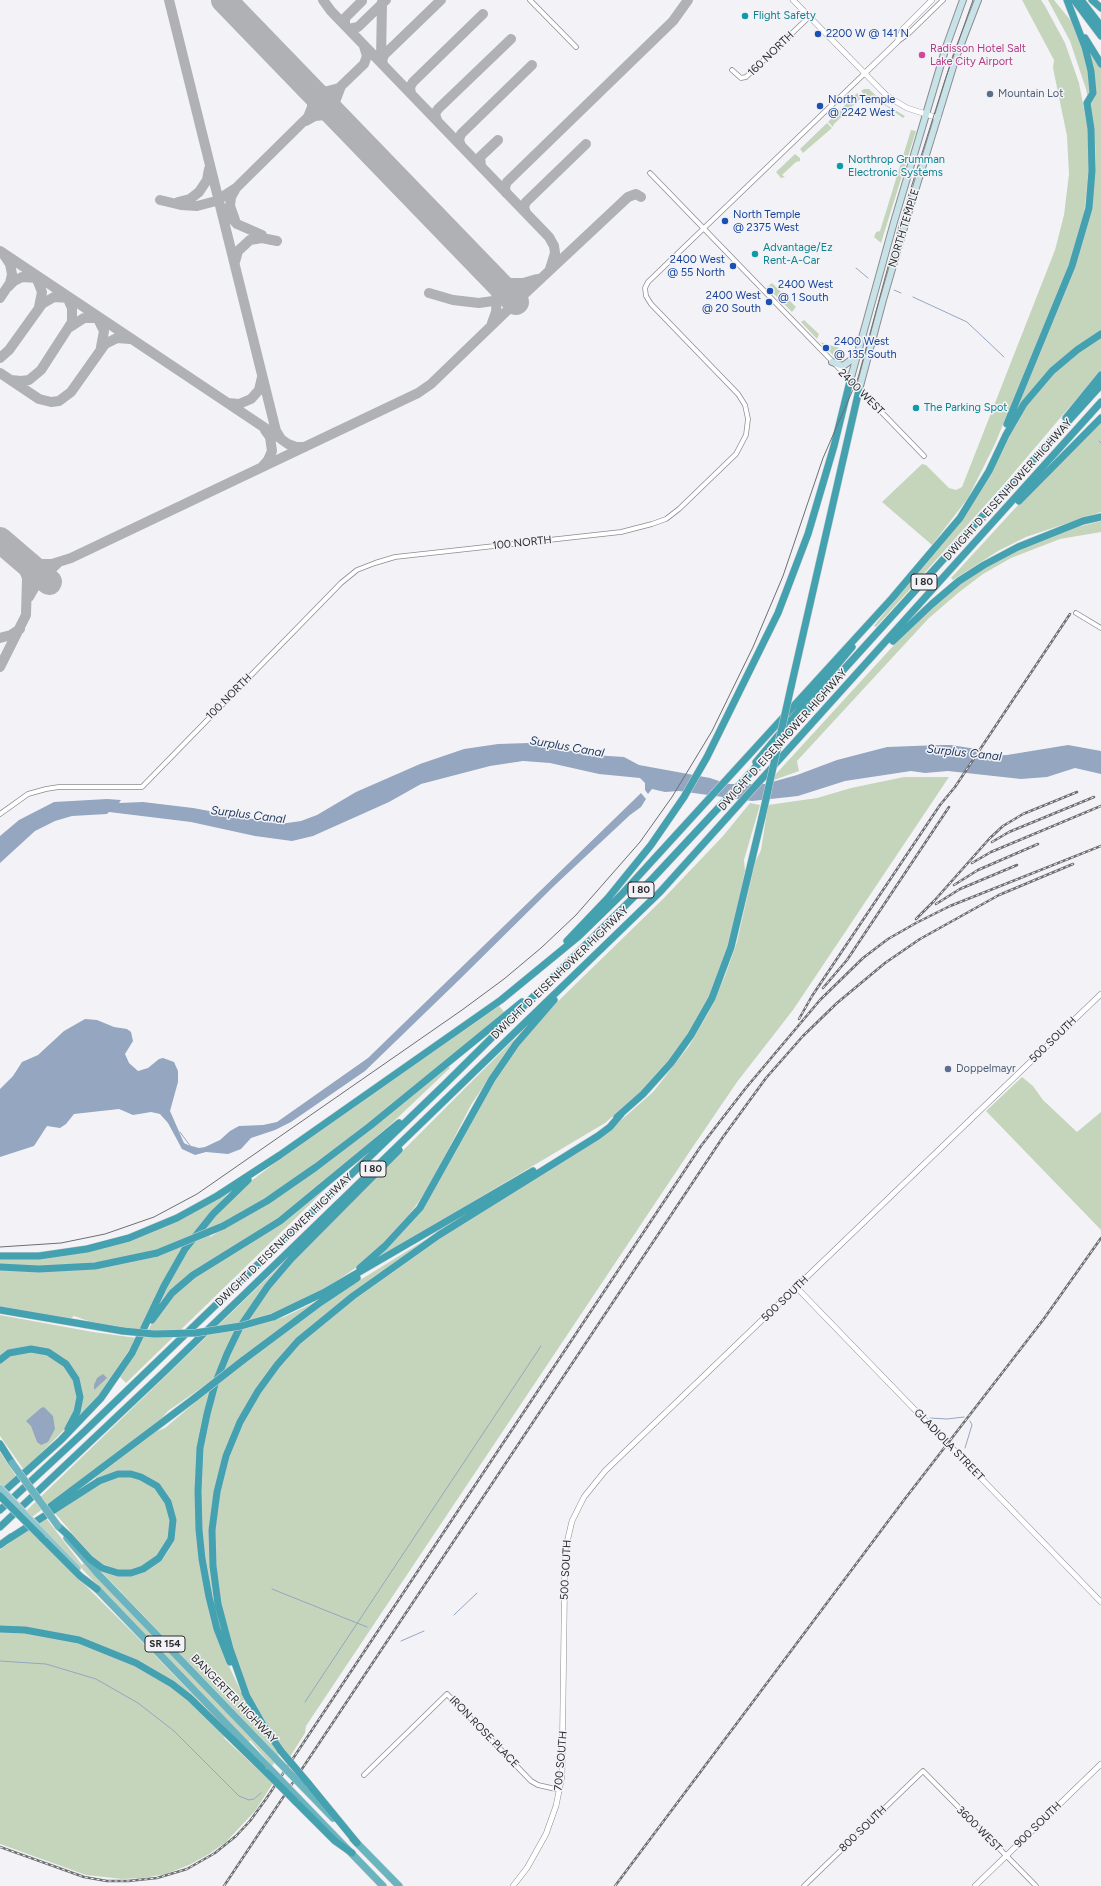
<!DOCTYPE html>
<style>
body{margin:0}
canvas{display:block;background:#f3f3f7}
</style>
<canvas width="1101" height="1886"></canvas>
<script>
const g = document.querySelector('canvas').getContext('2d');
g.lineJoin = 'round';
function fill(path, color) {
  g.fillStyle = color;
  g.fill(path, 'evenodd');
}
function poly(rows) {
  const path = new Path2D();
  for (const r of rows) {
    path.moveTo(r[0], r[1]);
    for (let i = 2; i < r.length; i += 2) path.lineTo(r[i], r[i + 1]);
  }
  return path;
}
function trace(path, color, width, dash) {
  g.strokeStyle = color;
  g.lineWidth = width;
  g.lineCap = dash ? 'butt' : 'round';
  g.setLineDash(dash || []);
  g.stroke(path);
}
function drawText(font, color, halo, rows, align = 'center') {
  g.font = font + ' Figtree,sans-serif';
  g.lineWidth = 3;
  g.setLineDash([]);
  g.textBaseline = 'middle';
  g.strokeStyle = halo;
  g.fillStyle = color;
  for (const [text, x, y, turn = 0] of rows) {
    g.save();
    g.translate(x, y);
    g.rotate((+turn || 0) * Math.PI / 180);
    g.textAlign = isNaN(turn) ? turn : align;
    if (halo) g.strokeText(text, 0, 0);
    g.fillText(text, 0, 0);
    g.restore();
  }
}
fill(poly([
 [1022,0,1041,0,1045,6,1065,43,1079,83,1087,124,1089,164,1085,207,1079,233,1069,264,995,444,968,498,932,545,882,502,922,464,926,465,949,488,956,490,962,487,1055,250,1064,215,1069,174,1067,136,1053,68,1054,60],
 [1048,0,1054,0,1076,27,1101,67,1101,331,1043,376,1017,410,1014,409,1082,245,1092,207,1096,166,1095,141,1086,89,1070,41],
 [864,89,869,89,886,105,905,116,903,118,876,99,874,105,861,91],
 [857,93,862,97,834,124,833,127,828,122],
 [827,123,832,128,803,153,800,149],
 [911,130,916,131,881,243,874,237,876,232,880,231],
 [795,154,800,158,800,161,796,162,782,175,785,177,781,178,776,172],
 [772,283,796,307,792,312,767,287],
 [804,320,819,334,817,339,801,322],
 [1101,336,1101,370,1005,483,876,627,874,626,900,593,941,546,970,508,1016,419,1058,369],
 [820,342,839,348,836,358],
 [1101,420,1101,512,1026,537,998,551,953,580,951,578,1019,504],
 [1101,521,1101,532,1060,539,1011,558,983,574,958,593,928,619,797,761,799,771,774,780,775,775,916,621,961,583,1015,551,1074,528],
 [904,777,949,777,793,1010,737,1082,688,1154,306,1726,305,1733,290,1757,266,1725,247,1689,238,1668,223,1618,214,1552,217,1501,228,1457,247,1413,274,1371,304,1339,343,1306,451,1231,603,1136,653,1092,689,1046,709,1012,725,976,737,942,755,862,761,850,768,805,817,798,851,788],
 [750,803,760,805,744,860,745,871,730,940,710,994,678,1050,647,1087,605,1123,373,1261,403,1232,433,1192,471,1118,511,1056,547,1012,664,898,723,836],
 [499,1006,505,1013,444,1064,373,1121,288,1183,253,1206,208,1230,210,1237,268,1203,349,1144,448,1066,450,1068,390,1125,296,1205,266,1227,197,1268,174,1287,157,1307,168,1282,192,1243,209,1221,242,1188,280,1159],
 [516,1037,471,1105,432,1181,423,1196,401,1225,385,1242,361,1264,331,1285,293,1306,248,1321,267,1291,291,1263],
 [1022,1077,1033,1086,1043,1100,1077,1132,1101,1112,1101,1230,986,1111],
 [340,1175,126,1383,120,1377,154,1320,182,1285,246,1244],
 [225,1195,227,1195,208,1215,191,1238,139,1255,107,1262,70,1266,0,1265,0,1259,124,1242,176,1222],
 [467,1214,299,1337,240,1417,212,1507,219,1619,217,1620,203,1545,201,1504,204,1442,214,1395,219,1383,249,1359,339,1293],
 [184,1246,141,1330,91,1322,74,1316,70,1319,0,1308,0,1270,41,1272,102,1268,141,1260],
 [288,1258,261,1291,214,1379,168,1411,158,1422,32,1517,26,1511],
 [313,1303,315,1304,222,1373,241,1330,284,1317],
 [0,1315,93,1332,137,1338,99,1396,77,1421,78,1378,74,1370,64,1358,43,1347,16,1348,0,1356],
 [31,1351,48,1355,61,1363,72,1377,77,1392,77,1405,70,1424,24,1470,0,1436,0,1362,13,1355],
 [211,1389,204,1415,197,1540,228,1664,245,1700,279,1754,278,1756,99,1569,140,1573,148,1570,163,1559,169,1550,173,1542,176,1523,172,1504,168,1496,155,1482,147,1476,130,1471,97,1480,95,1478,155,1432,165,1428],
 [0,1452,16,1476,3,1487,0,1484],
 [114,1477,133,1477,152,1486,165,1500,171,1522,166,1545,152,1562,135,1569,116,1570,99,1562,89,1553,54,1512,103,1481],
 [46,1518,82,1565,84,1563,275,1762,272,1766,250,1740,248,1742,38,1523],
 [29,1529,139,1639,198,1700,196,1701,105,1647,0,1627,0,1550],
 [0,1632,31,1633,77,1642,125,1660,166,1684,183,1696,220,1730,225,1739,273,1783,255,1811,226,1842,209,1854,189,1865,166,1874,143,1878,122,1879,86,1875,0,1844]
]), '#c5d5bc');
fill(poly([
 [529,743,593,755,624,757,639,765,710,778,728,784,765,784,797,775,837,760,887,747,940,745,951,745,976,749,987,756,1007,755,1068,745,1101,751,1101,774,1075,768,1047,777,1021,779,948,771,925,773,911,771,845,781,798,796,752,801,679,791,665,792,652,789,648,794,645,790,645,783,640,778,599,774,550,763,523,761,490,766,421,784,389,802,313,836,292,841,255,836,191,822,109,812,107,814,72,816,55,821,35,831,0,863,0,836,19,820,54,802,107,799,121,800,119,803,143,802,193,808,280,824,301,821,317,815,356,792,420,764,464,749,498,744],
 [641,793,646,799,641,807,630,815,555,885,459,980,365,1071,291,1122,275,1130,251,1138,241,1149,228,1154,206,1152,195,1155,182,1149,168,1123,160,1114,151,1112,133,1115,119,1109,74,1114,66,1124,60,1128,47,1126,34,1146,0,1157,0,1089,13,1076,22,1062,38,1055,64,1031,85,1019,97,1020,114,1027,127,1029,131,1032,133,1041,125,1054,129,1063,138,1071,148,1068,159,1059,163,1058,174,1062,178,1071,178,1082,170,1111,184,1143,188,1145,199,1148,205,1147,220,1140,230,1131,239,1126,263,1125,277,1122,368,1058],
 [103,1374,107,1378,94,1390,94,1385,97,1378],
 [44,1407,53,1416,55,1429,48,1442,41,1445,37,1442,31,1426,26,1421,41,1408]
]), '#95a6c0');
trace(poly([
 [856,268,868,278],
 [894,290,901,293],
 [913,297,967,322,1004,357],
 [1099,441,1101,443],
 [180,1132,191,1147],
 [930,1418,947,1419,964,1417],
 [965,1448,972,1425,970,1421],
 [272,1589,367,1627],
 [454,1615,477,1593],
 [401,1641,424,1631],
 [0,1661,46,1664,96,1679,138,1703,174,1731,239,1796,249,1800,254,1799,261,1793],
 [305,1702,541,1346]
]), '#95a6c0', 1);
trace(poly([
 [169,0,276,431,281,439,288,444,296,447,305,447],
 [323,0,331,11,549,237,554,246,555,253,550,269],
 [362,1,345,18,345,25,349,29,358,27,386,0],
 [381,60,382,2],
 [384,66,382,61,384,55,441,0],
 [306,84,315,90,324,92,339,88,364,64,367,56,364,46],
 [411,94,410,87,413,82,483,14],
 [437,120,435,114,438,109,511,39],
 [306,121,315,116,325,115,341,121],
 [341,121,337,112,335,102,341,86],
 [461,146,459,140,461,134,532,65],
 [481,166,480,157,498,140],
 [506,193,505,187,507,182,673,21,688,0],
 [160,200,181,205,197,206,216,201,236,188,308,117,312,107,312,100,310,92,303,81],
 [178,202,190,199,199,192,207,180,209,169],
 [222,208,237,224,262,235],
 [526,213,524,207,526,202,586,144],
 [235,220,230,206,231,197,235,190],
 [0,251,280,438],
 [235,262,238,251,250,240,262,238,277,241],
 [478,263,493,277,507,283,523,283,537,279],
 [488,275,494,285,497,297,496,312,492,323],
 [36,277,42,292,39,307],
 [8,287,14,281,22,277,38,278],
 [429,293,453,300,479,303,500,300,523,291],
 [0,298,10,283,12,274,10,264,4,255],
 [97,317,104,331,101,347],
 [70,327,84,318,99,318],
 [0,358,9,350,42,304,54,297,69,298],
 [0,373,39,399,51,402,59,401,71,392,105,344,117,338,130,339],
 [11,380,21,381,29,380,41,370,72,322,72,308,67,297],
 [228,403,239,404,251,399,259,390,262,377],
 [262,467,268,460,272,451,270,437,265,430],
 [8,547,24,559,37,564,52,564,71,558,418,393,431,384,516,302,628,197,636,194,641,197],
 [29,597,37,583,58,563],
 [0,638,11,635,20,629],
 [0,667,26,615,27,578,22,565,16,556]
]), '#b0b1b4', 10);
trace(poly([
 [224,0,516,302],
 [0,540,49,582]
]), '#b0b1b4', 26);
const minor = poly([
 [530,0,576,47],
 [897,42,908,34,943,0],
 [732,70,741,78,746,77,809,17],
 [650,173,924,456],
 [1076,613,1101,628],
 [0,814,28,794,46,789,59,787,142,787,341,583,357,570,375,563,395,557,621,532,652,524,666,519,679,509,736,454,746,435,748,419,745,405,738,394,651,304,646,296,645,288,648,282,864,74],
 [364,1775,447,1694,531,1781,538,1785,560,1790],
 [804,1886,923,1771,1036,1886]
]);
const tertiary = poly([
 [793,0,887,96,907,108,938,118],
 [864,74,897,42,903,29,932,0],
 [797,1288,1101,1602],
 [513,1886,527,1868,546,1834,556,1806,562,1776,565,1551,572,1521,584,1497,605,1471,1101,994],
 [975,1886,1101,1764]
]);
const secondary = poly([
 [832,362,843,366,855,357],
 [850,381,894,222,946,47,963,0],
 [859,390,883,300,911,204,956,57,978,0]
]);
const primary = poly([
 [45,1535,77,1568]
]);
const trunk = poly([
 [67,1538,97,1573,276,1759],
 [97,1589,269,1768],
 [304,1788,333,1818],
 [298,1798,383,1886],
 [353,1839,399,1886]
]);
const motorway = poly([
 [1074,0,1101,36],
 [1081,0,1101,26],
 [1092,0,1101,8],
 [1085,38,1101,64],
 [1066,418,1101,375],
 [1007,424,1072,266,1089,208,1092,171,1091,129,1087,103,1093,93,1091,71,1085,47,1067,0],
 [1019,501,1101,418],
 [893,597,960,518,989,471,1006,435,1024,404,1052,371,1077,350,1101,334],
 [893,641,932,604,959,581,984,565,1018,547,1083,521,1101,517],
 [791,687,859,390],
 [756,762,852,647],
 [567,941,608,898,651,845,684,797,707,757,778,613,808,534,834,446,850,381],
 [617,1117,643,1094,671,1063,691,1035,712,998,731,947,762,817],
 [223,1226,267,1201,316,1167,370,1126,522,1002],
 [0,1256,39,1256,87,1249,129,1238,177,1218,217,1196,280,1155,501,1000,579,936,621,895,895,595],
 [0,1267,39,1269,95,1266,157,1253],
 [360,1268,385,1246,420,1208,492,1079,516,1044,554,1000],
 [0,1310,123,1331],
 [273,1317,323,1293,533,1171],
 [152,1320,172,1293,193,1275,280,1221,399,1123],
 [0,1360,9,1353,31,1349,48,1352,66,1364,76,1379,80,1397,77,1412,68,1429],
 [242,1361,321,1302,357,1278],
 [0,1444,12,1463],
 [0,1495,61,1440,101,1398,132,1353,164,1286,185,1249,213,1214,248,1180],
 [51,1506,196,1397],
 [0,1510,85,1431,444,1085,653,878,723,803,1101,385],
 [0,1527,162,1374,660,892,1101,402],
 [42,1538,80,1576,97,1589],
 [7,1540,99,1481,118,1474,131,1474,141,1477,157,1486,168,1502,173,1520,171,1539,159,1558,143,1569,131,1573,118,1573,102,1568,90,1559,69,1536,58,1526],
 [0,1545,11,1537],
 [0,1629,25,1630,79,1640,136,1663,172,1684,190,1698,267,1773],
 [230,1662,217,1629,209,1597,202,1559,199,1530,198,1491,200,1448,207,1414,215,1384,227,1354,240,1327,268,1286,291,1259,399,1150],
 [245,1693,263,1725,281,1751],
 [247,1697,230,1649,218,1604,213,1566,212,1530,217,1492,226,1456,240,1422,258,1391,277,1365,298,1341,353,1296,439,1235,598,1136,610,1127,621,1114],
 [308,1783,357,1843],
 [295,1801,335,1841,352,1853]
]);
trace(minor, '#8d8d91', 5.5);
trace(tertiary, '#8d8d91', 6);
trace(secondary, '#8d8d91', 8);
trace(primary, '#d0d1d1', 8);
trace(trunk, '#d0d1d1', 8);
trace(motorway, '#d0d1d1', 8);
trace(minor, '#fff', 4);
trace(tertiary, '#fff', 5);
trace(secondary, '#c7e3e7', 6);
trace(primary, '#8fc7cf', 6);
trace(trunk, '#6ab4bf', 7);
trace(motorway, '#44a1af', 7);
trace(poly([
 [0,1247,61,1243,105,1234,154,1217,197,1194,462,1010,504,979,541,948,576,915,640,842,672,797,712,731,753,647,783,576,823,458,858,378,899,226,945,80,973,0]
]), '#6e6f71', 1);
const rail = poly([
 [992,842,1009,832,1094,797],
 [972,863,991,852,1101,806],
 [954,885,978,870,1038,844],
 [936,904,960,889,1017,865],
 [916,919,934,901,990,838,1003,826,1023,814,1077,792],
 [823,988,847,960,949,807],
 [799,1019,812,996,940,805,955,787,1070,614],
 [0,1847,84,1877,107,1881,128,1881,157,1878,187,1869,215,1853,236,1836,250,1821,266,1799,701,1146,745,1089,820,1000,863,958,888,939,916,923,950,906,1101,846],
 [224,1886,723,1137,766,1078,803,1036,837,1003,885,963,920,939,999,895,1073,864],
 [615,1886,904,1500,1043,1320,1101,1238]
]);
trace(rail, '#6e6f71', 2.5);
trace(rail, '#f3f3f7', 1, [3]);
const primaryBridge = poly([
 [0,1488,45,1535]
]);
const trunkBridge = poly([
 [12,1463,58,1526],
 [276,1759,304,1788],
 [269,1768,298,1798]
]);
const motorwayBridge = poly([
 [762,817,791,687],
 [157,1253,223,1226],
 [123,1331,154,1334,195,1333,241,1326,273,1317],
 [196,1397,242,1361],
 [0,1496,42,1538],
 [281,1751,308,1783],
 [267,1773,295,1801]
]);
trace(primaryBridge, '#d0d1d1', 8, []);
trace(trunkBridge, '#d0d1d1', 8, []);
trace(motorwayBridge, '#d0d1d1', 8, []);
trace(primaryBridge, '#8fc7cf', 6);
trace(trunkBridge, '#6ab4bf', 7);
trace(motorwayBridge, '#44a1af', 7);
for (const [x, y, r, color] of [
 [745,16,4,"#0f9aa8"],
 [818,34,4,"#1a4fb4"],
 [922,55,4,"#d1479c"],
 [990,94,4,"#5c6f8a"],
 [820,106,4,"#1a4fb4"],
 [840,166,4,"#0f9aa8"],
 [725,221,4,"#1a4fb4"],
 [755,254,4,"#0f9aa8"],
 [733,266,4,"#1a4fb4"],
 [770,291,4,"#1a4fb4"],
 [769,302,4,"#1a4fb4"],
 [826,348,4,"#1a4fb4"],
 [916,408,4,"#0f9aa8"],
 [948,1069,4,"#5c6f8a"]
]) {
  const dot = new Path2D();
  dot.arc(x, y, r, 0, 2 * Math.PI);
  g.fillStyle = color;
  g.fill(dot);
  trace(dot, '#f3f3f7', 1.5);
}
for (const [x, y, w] of [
 [924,582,26],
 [641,890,26],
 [373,1169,26],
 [165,1644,40]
]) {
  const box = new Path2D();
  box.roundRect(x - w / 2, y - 8, w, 16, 3);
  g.fillStyle = '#f3f3f7';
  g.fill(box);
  trace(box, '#2b2c2d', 1);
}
drawText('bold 10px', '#2b2c2d', null, [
 ["I 80",924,582],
 ["I 80",641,890],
 ["I 80",373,1169],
 ["SR 154",165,1644]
]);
drawText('11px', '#0d838f', '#f3f3f7', [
 ["Flight Safety",753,16],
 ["Northrop Grumman",848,160],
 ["Electronic Systems",848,173],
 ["Advantage/Ez",763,248],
 ["Rent-A-Car",763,261],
 ["The Parking Spot",924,408]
], 'left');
drawText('11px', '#164399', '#f3f3f7', [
 ["2200 W @ 141 N",826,34],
 ["North Temple",828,100],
 ["@ 2242 West",828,113],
 ["North Temple",733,215],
 ["@ 2375 West",733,228],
 ["2400 West",725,260,"right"],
 ["@ 55 North",725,273,"right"],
 ["2400 West",778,285],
 ["@ 1 South",778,298],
 ["2400 West",761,296,"right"],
 ["@ 20 South",761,309,"right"],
 ["2400 West",834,342],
 ["@ 135 South",834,355]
], 'left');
drawText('11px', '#b23c85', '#f3f3f7', [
 ["Radisson Hotel Salt",930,49],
 ["Lake City Airport",930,62]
], 'left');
drawText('11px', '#2b2c2d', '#f3f3f7', [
 ["160 NORTH",771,54,-44],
 ["NORTH TEMPLE",904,228,-73],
 ["2400 WEST",861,392,45],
 ["DWIGHT D. EISENHOWER HIGHWAY",1008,490,-48],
 ["100 NORTH",522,543,-6],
 ["100 NORTH",229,697,-45],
 ["DWIGHT D. EISENHOWER HIGHWAY",783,740,-48],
 ["DWIGHT D. EISENHOWER HIGHWAY",560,973,-44],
 ["500 SOUTH",1053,1040,-44],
 ["DWIGHT D. EISENHOWER HIGHWAY",284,1240,-44],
 ["500 SOUTH",785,1299,-44],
 ["GLADIOLA STREET",949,1445,46],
 ["500 SOUTH",566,1570,-87],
 ["BANGERTER HIGHWAY",234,1699,46],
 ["IRON ROSE PLACE",484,1732,46],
 ["700 SOUTH",561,1761,-85],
 ["900 SOUTH",1038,1825,-44],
 ["800 SOUTH",863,1829,-44],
 ["3600 WEST",979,1829,45]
]);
drawText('11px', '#4e5e75', '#f3f3f7', [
 ["Mountain Lot",998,94],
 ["Doppelmayr",956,1069]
], 'left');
drawText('italic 12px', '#223a60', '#f3f3f7', [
 ["Surplus Canal",567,747,10],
 ["Surplus Canal",964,753,6],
 ["Surplus Canal",248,815,7]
]);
</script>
